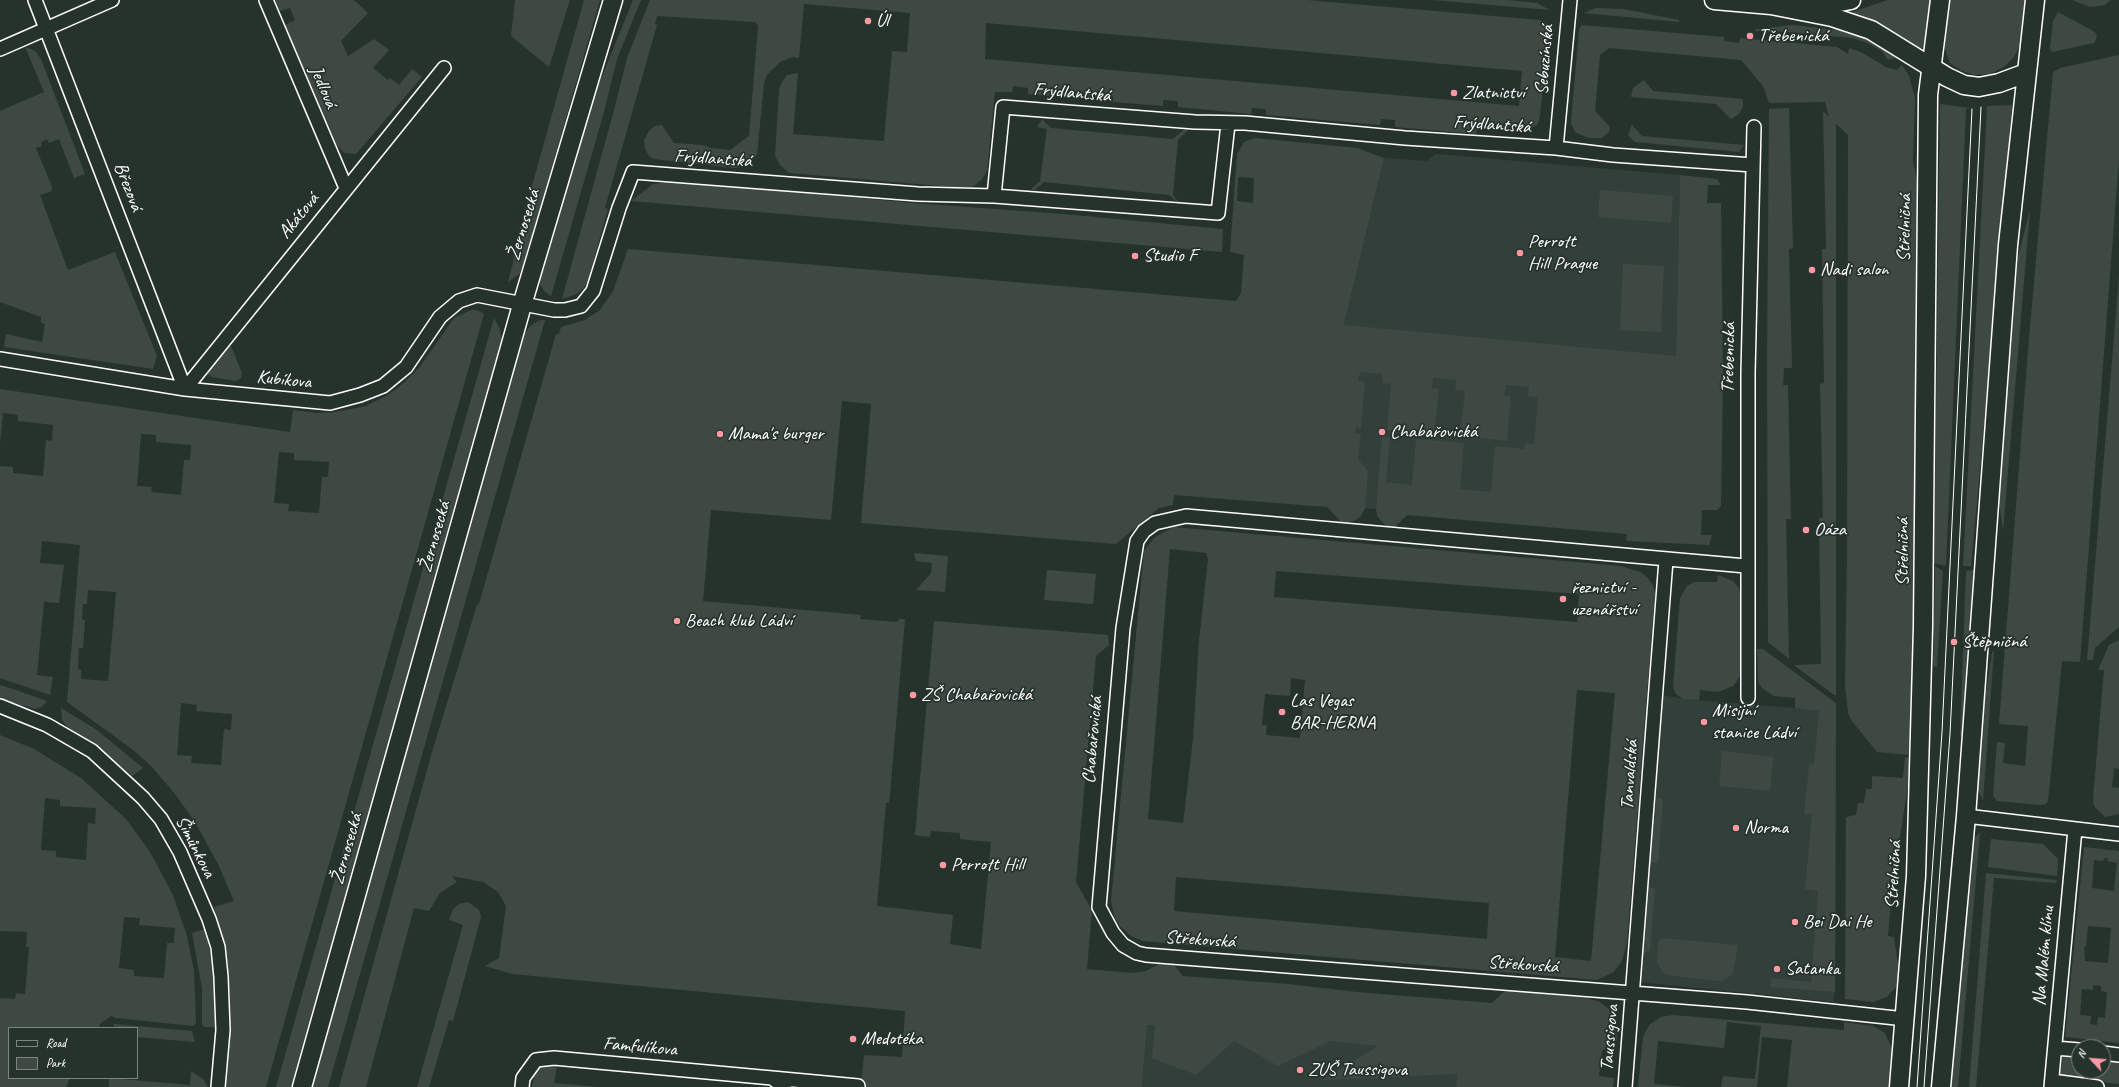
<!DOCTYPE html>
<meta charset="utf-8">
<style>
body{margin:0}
#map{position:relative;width:2119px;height:1087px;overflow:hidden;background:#26332d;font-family:Caveat,sans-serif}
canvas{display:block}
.legend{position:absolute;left:8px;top:1027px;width:130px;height:52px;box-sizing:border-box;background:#26332d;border:1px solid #7d8581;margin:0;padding:5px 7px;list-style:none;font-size:12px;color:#fff}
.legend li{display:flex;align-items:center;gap:8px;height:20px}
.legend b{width:20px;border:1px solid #7d8581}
.north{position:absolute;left:2071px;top:1039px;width:40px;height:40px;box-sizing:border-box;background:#26332d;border:1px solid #7d8581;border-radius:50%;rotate:296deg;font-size:11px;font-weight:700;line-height:16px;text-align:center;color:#fff}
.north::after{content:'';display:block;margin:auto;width:14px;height:18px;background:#ff9aa2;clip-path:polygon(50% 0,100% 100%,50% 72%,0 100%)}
</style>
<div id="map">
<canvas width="2119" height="1087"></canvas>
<ul class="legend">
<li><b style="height:5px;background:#26332d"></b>Road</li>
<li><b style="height:11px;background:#3e4944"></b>Park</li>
</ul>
<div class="north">N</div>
</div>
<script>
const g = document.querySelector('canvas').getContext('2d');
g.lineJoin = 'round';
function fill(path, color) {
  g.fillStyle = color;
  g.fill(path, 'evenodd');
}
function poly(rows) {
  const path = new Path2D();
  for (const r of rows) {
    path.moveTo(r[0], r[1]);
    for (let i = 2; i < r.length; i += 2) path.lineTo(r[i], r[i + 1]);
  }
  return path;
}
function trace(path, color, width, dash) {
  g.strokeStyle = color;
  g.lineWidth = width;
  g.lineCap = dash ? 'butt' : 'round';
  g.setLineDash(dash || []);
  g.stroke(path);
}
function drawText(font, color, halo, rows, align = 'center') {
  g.font = font + ' Caveat,sans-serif';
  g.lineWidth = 3.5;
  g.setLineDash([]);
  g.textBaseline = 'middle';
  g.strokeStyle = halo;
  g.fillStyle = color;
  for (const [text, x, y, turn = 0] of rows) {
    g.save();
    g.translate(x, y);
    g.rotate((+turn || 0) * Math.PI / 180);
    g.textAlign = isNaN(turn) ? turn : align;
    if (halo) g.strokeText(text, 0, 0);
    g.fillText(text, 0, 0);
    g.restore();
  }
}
fill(poly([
 [1436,154,1680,175,1676,356,1627,530,1328,505,1344,325,1384,158,1426,161],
 [1662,695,1683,699,1819,710,1836,703,1835,992,1833,1002,1640,982],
 [1147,1023,1459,1052,1456,1087,1142,1087]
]), '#333f3a');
fill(poly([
 [275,0,354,0,368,13,341,41,348,56,374,39,389,50,373,68,388,80,390,78,399,85,412,69,422,77,356,154,344,153,337,145,285,25,295,20,290,8,280,11],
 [515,0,570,0,549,67,511,36],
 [584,0,600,0,523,267,519,274,508,282,513,263,514,250],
 [633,0,641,0,617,59,604,112,551,296,544,291,540,284,540,275,592,101],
 [650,0,1307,0,1540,20,1545,22,1549,29,1540,116,1538,124,1529,130,1477,127,1476,134,1395,127,1395,120,1381,119,1380,125,1266,115,1266,109,1252,108,1251,114,1178,107,1178,101,1163,100,1163,106,1113,102,1113,96,1099,95,1098,100,1028,94,1028,88,1013,86,1012,92,995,92,987,171,982,179,974,186,964,188,789,173,780,165,775,156,779,89,783,80,787,75,798,73,793,134,884,141,892,51,907,52,910,13,804,4,799,58,793,57,780,62,767,75,764,83,757,155,751,162,742,167,734,168,654,159,649,156,645,149,644,140,649,131,655,126,662,125,674,143,704,145,711,148,730,150,749,136,758,26,755,22,657,16,655,24,657,25,606,204,605,208,608,209,588,280,584,288,577,294,562,299,614,110,627,58],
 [986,23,1522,71,1519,106,985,59],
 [1432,0,1507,0,1537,3,1550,10],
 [1888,0,1931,0,1924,47,1919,49,1876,23,1852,12],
 [1950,0,2026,0,2021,44,2014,57,2005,66,1990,74,1975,75,1962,71,1950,63,1944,46,1944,31],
 [2072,0,2110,0,2105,5,2090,7],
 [1596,8,1624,9,1679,20,1679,22,1584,13],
 [2058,12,2095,32,2097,37,2094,43,2052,52,2050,48,2053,21],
 [1582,25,1724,37,1724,41,1739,43,1740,38,1837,47,1848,54,1849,48,1861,52,1886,67,1897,70,1902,65,1909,76,1915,98,1913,162,1920,193,1916,562,1914,562,1915,636,1910,755,1877,752,1851,720,1848,713,1845,685,1847,559,1848,135,1836,124,1836,695,1834,695,1794,665,1821,664,1819,518,1823,518,1820,384,1824,383,1822,249,1826,249,1823,111,1829,117,1825,102,1769,103,1763,86,1741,60,1609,48,1600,55,1595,111,1610,127,1609,132,1602,138,1588,138,1575,132,1571,123,1579,29],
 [1793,25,1838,30,1857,35,1871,41,1895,58,1888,60,1882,51,1865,42,1852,38,1776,31,1755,31,1756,29],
 [25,47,35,51,41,59,85,174,74,178,59,139,49,143,47,139,41,142,42,146,36,148,52,187,52,191,40,195,68,270,115,252,157,356,153,369,4,347,6,334,42,342,45,324,41,323,41,317,0,302,0,111,44,92],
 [2119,55,2119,159,2080,662,2062,661,2048,801,2046,804,2040,805,1997,801,1993,796,1997,742,2005,743,2003,763,2025,766,2028,726,1999,724,2029,338,2053,72,2060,68],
 [1644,80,1653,91,1743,99,1743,107,1739,114,1731,119,1716,104,1631,97,1633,88],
 [1940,104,1970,108,1964,109,1966,109,1946,566,1934,563],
 [2012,105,1994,318,1971,566,1963,566,1987,106],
 [1789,108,1793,248,1789,249,1792,368,1784,368,1783,385,1788,385,1791,519,1786,519,1789,659,1768,642,1767,362,1769,109],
 [1042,119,1051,128,1173,139,1186,128,1188,130,1178,140,1173,195,1180,204,1169,195,1044,182,1035,190,1032,190,1032,188,1040,181,1047,129,1037,127],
 [1632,125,1642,136,1744,145,1739,152,1635,142,1628,135],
 [1255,138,1357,148,1384,158,1344,325,1676,356,1680,175,1717,179,1721,185,1708,185,1707,203,1721,203,1723,377,1721,506,1717,510,1702,510,1701,535,1712,535,1709,545,1626,541,1627,534,1407,515,1394,528,1386,526,1377,516,1376,509,1382,436,1390,437,1386,482,1412,485,1416,439,1464,443,1460,489,1491,492,1495,446,1524,449,1525,443,1534,444,1538,397,1528,396,1529,387,1506,385,1504,395,1511,396,1507,441,1460,436,1465,391,1455,390,1456,380,1433,378,1432,388,1439,389,1434,434,1387,430,1391,384,1382,383,1382,374,1360,372,1358,381,1365,382,1361,428,1356,427,1355,433,1361,434,1358,459,1368,471,1365,508,1361,516,1356,520,1343,524,1327,507,1174,495,1173,505,1159,508,1116,544,861,523,871,404,842,401,831,520,711,510,703,601,861,615,860,619,897,622,899,619,905,619,890,794,889,803,886,803,877,906,953,915,950,944,981,949,991,842,960,839,960,833,931,831,930,837,915,835,934,621,1108,635,1109,645,1096,656,1076,882,1092,910,1087,969,1133,973,1146,971,1164,961,1173,964,1183,976,1288,984,1357,992,1492,1003,1506,990,1583,997,1600,1002,1609,1009,1616,1022,1617,1040,1602,1051,1599,1076,1614,1078,1613,1087,1456,1087,1457,1074,1323,1080,1378,1046,1331,1041,1278,1066,1234,1041,1196,1075,1152,1058,1155,1025,1147,1025,1142,1087,861,1087,864,1055,902,1057,905,1011,512,974,485,966,499,958,506,906,498,892,483,882,452,876,457,882,440,893,429,911,414,908,366,1087,339,1087,432,752,477,605,479,604,556,334,559,334,561,327,585,320,600,310,613,291,628,249,1236,301,1241,293,1244,255,1230,252,1237,154,1244,142],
 [1238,177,1254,178,1253,203,1237,201],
 [679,181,913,203,1063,214,1223,229,1222,252,631,201,653,184],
 [1600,190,1673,196,1671,223,1598,217],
 [2030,210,2003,531,1998,495,2018,257],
 [1623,264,1664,266,1661,332,1620,330],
 [2119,276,2119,627,2095,648,2093,660,2087,660],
 [471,310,477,310,484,314,266,1087,225,1087,230,1035,230,995,225,946,214,907,234,901,218,864,195,822,175,794,152,767,132,749,67,702,80,545,42,541,40,563,64,565,59,603,44,602,37,675,53,677,50,695,0,678,0,466,13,467,13,473,43,476,46,440,52,441,53,425,18,421,18,415,3,413,0,444,0,389,290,432,293,410,317,413,336,412,366,406,386,396,399,387,419,368,454,318],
 [141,434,156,435,156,442,191,445,190,460,184,460,181,495,151,492,152,487,137,486],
 [279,452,294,453,294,460,329,462,328,477,322,477,319,513,288,511,289,504,274,503],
 [88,590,116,592,108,681,81,679,81,670,78,669,79,648,83,648,85,620,82,619,83,604,87,604],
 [181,703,197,705,196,711,232,714,231,730,224,729,221,765,191,763,192,756,177,755],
 [494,318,500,329,502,342,293,1087,276,1087],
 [541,320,545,320,328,1087,312,1087,524,335,531,325],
 [231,346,242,373,241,378,236,381,212,377,208,374,208,368,224,348],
 [1173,527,1621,566,1640,572,1647,577,1653,585,1655,594,1627,943,1622,961,1614,972,1597,980,1142,941,1131,936,1120,926,1115,919,1111,901,1144,551,1154,538],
 [1170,549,1206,553,1208,559,1199,640,1193,739,1183,823,1148,819],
 [1276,571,1579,594,1577,622,1274,597],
 [1291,678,1305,680,1300,738,1266,735,1267,725,1262,725,1265,694,1290,696],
 [1577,690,1615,693,1591,961,1555,957],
 [1176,877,1489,903,1487,939,1174,911],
 [914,553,948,556,945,592,916,590,931,573,932,563,916,561],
 [1935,566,1943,571,1937,667,1933,666],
 [1047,570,1096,574,1093,604,1044,600],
 [1974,570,1968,641,1962,736,1960,735,1966,571],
 [1718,575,1733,581,1739,588,1742,598,1743,672,1733,686,1718,692,1700,690,1699,700,1683,699,1676,694,1673,687,1680,598,1687,586,1694,582,1717,582],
 [2119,640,2119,769,2114,768,2112,787,2119,788,2119,814,2105,817,2094,806,2093,798,2104,670,2098,670,2109,645],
 [1757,649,1763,649,1836,703,1835,992,1771,987,1771,978,1811,982,1818,891,1805,889,1812,814,1804,814,1809,765,1814,764,1819,711,1795,708,1795,698,1774,696,1762,688,1758,682],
 [1994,651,1983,801,1978,790,1982,719,1992,652],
 [0,685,13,689,47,701,42,707,35,709,0,699],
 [61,708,97,730,143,768,132,776,104,751,68,728,62,720],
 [0,735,34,749,81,778,126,819,150,852,173,895,187,936,194,971,196,1023,193,1026,116,1018,111,1016,101,1023,98,1028,9,1028,9,1078,70,1078,66,1087,0,1087,0,998,15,999,16,993,25,994,29,947,26,947,27,932,0,931],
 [45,798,60,800,60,806,96,808,95,824,88,823,86,860,56,857,56,851,41,850],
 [124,917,140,918,139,925,175,928,174,943,167,943,164,978,134,976,134,970,119,968],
 [1722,751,1773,757,1770,791,1719,786],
 [1905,757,1910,758,1908,785,1900,837,1895,852,1888,936,1894,937,1899,971,1897,986,1887,997,1873,1002,1845,999,1846,817,1856,815,1858,803,1864,803,1866,789,1872,789,1872,776,1903,778],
 [1657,798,1661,798,1663,802,1658,863,1650,862],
 [1980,832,1958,1087,1950,1087,1972,841],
 [1991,839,2043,844,2058,859,2057,876,1988,867],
 [2084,847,2119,851,2119,1043,2065,1037],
 [2104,858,2108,858,2107,861,2117,863,2114,891,2092,888,2094,860,2103,861],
 [2088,926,2111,928,2108,963,2085,961,2084,947,2086,947],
 [2093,985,2101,986,2101,991,2107,992,2105,1018,2098,1017,2097,1025,2090,1024,2091,1016,2080,1015,2082,989,2093,990],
 [1986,873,2057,880,2056,883,1994,878,1976,1087,1969,1087],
 [1649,887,1655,889,1650,951,1644,953],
 [468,902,479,910,481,917,453,1021,449,1020,429,1087,417,1087,463,925,449,920,453,909,459,904],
 [205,929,214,970,215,1027,205,1027,202,1024,202,988,192,933],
 [1662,938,1738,945,1733,974,1723,981,1717,981,1666,975,1657,964,1658,942],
 [1673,1015,1844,1030,1844,1022,1873,1026,1885,1033,1893,1051,1890,1087,1787,1087,1792,1040,1762,1037,1757,1087,1721,1087,1723,1076,1755,1079,1761,1026,1727,1022,1724,1048,1658,1041,1654,1084,1688,1087,1638,1087,1643,1037,1649,1025,1661,1017],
 [114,1024,192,1031,195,1042,137,1037,137,1028,114,1028],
 [2063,1056,2079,1058,2079,1071,2103,1071,2103,1061,2119,1062,2119,1084,2060,1077],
 [540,1065,557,1066,554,1083,600,1087,532,1087,534,1077],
 [191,1071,203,1079,208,1087,109,1087,109,1078,190,1085]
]), '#3e4944');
const street = poly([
 [35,0,185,389],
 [266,0,346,188],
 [0,49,112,0],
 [1556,148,1570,0],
 [994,196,1003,107,1195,122,1245,123,1405,138,1556,148,1613,155,1753,165],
 [0,359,185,389,330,403,360,395,383,386,406,367,440,317,459,301,477,295,554,310,565,310,581,306,593,291,619,208,633,172,918,194,994,196,1218,213,1228,124],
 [185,389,444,68],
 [1746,566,1186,516,1155,523,1144,531,1137,541,1123,628,1099,907,1113,933,1123,945,1137,953,1146,955,1747,1002,1905,1019],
 [1748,698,1748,373,1754,127],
 [0,706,47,725,92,751,143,798,161,819,180,852,209,919,218,947,221,977,223,1030,218,1087],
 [1966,816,2119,834],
 [2055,1048,2079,1050],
 [2103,1053,2119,1055],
 [772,1078,858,1086],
 [2052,1081,2097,1087],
 [522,1087,523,1078,536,1060,554,1058,772,1078,784,1087],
 [1625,1087,1666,560],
 [2051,1087,2075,829]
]);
const secondary = poly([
 [1714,0,1771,5,1832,17,1871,30,1947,77,1964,85,1979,87,1999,83,2026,73],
 [1801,4,1835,3,1851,0],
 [302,1087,522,305,613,0],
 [1899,1087,1916,876,1923,627,1928,95,1940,0],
 [1941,1087,1966,816,2008,245,2035,0]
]);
trace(street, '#fff', 16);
trace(secondary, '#fff', 21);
trace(street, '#26332d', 13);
trace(secondary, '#26332d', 18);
trace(poly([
 [1917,1087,1942,732,1972,109],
 [1924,1087,1950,734,1981,107]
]), '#fff', 1);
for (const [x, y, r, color] of [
 [868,21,4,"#ff9aa2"],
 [1750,36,4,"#ff9aa2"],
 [1454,93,4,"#ff9aa2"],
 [1520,253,4,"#ff9aa2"],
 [1135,256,4,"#ff9aa2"],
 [1812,270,4,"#ff9aa2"],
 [1382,432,4,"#ff9aa2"],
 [720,434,4,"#ff9aa2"],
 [1806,530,4,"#ff9aa2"],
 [1563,599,4,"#ff9aa2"],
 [677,621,4,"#ff9aa2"],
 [1954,642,4,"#ff9aa2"],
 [913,695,4,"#ff9aa2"],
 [1282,712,4,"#ff9aa2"],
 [1704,722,4,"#ff9aa2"],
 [1736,828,4,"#ff9aa2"],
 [943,865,4,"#ff9aa2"],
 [1795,922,4,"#ff9aa2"],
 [1777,969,4,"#ff9aa2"],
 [853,1039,4,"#ff9aa2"],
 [1300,1070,4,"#ff9aa2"]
]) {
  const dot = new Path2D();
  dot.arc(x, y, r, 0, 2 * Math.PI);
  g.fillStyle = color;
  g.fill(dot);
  trace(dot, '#26332d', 1.5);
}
drawText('19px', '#fff', '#26332d', [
 ["Úl",876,21],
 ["Třebenická",1758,36],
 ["Zlatnictví",1462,93],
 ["Perrott",1528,242],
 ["Hill Prague",1528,264],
 ["Studio F",1143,256],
 ["Nadi salon",1820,270],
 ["Chabařovická",1390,432],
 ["Mama's burger",728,434],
 ["Oáza",1814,530],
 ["řeznictví -",1571,588],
 ["uzenářství",1571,610],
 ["Beach klub Ládví",685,621],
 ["Štěpničná",1962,642],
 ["ZŠ Chabařovická",921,695],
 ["Las Vegas",1290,701],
 ["BAR-HERNA",1290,723],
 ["Misijní",1712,711],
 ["stanice Ládví",1712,733],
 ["Norma",1744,828],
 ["Perrott Hill",951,865],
 ["Bei Dai He",1803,922],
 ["Satanka",1785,969],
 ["Medotéka",861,1039],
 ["ZUŠ Taussigova",1308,1070]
], 'left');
drawText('19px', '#fff', '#26332d', [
 ["Sebuzínská",1545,60,-85],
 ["Jedlová",323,87,67],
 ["Frýdlantská",1072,93,5],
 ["Frýdlantská",1492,125,4],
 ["Frýdlantská",713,159,4],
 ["Březová",128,187,69],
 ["Akátová",299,216,-51],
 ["Žernosecká",524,225,-73],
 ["Střelničná",1905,228,-89],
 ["Třebenická",1729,358,-89],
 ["Kubíkova",284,380,6],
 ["Žernosecká",435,537,-74],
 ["Střelničná",1903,552,-90],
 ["Chabařovická",1093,740,-85],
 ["Tanvaldská",1630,775,-86],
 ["Šimůnkova",195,847,63],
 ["Žernosecká",347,849,-74],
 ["Střelničná",1894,875,-87],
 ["Střekovská",1200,940,4],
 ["Na Malém klínu",2044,956,-85],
 ["Střekovská",1523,965,4],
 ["Taussigova",1610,1038,-85],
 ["Famfulíkova",640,1047,5]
]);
</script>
